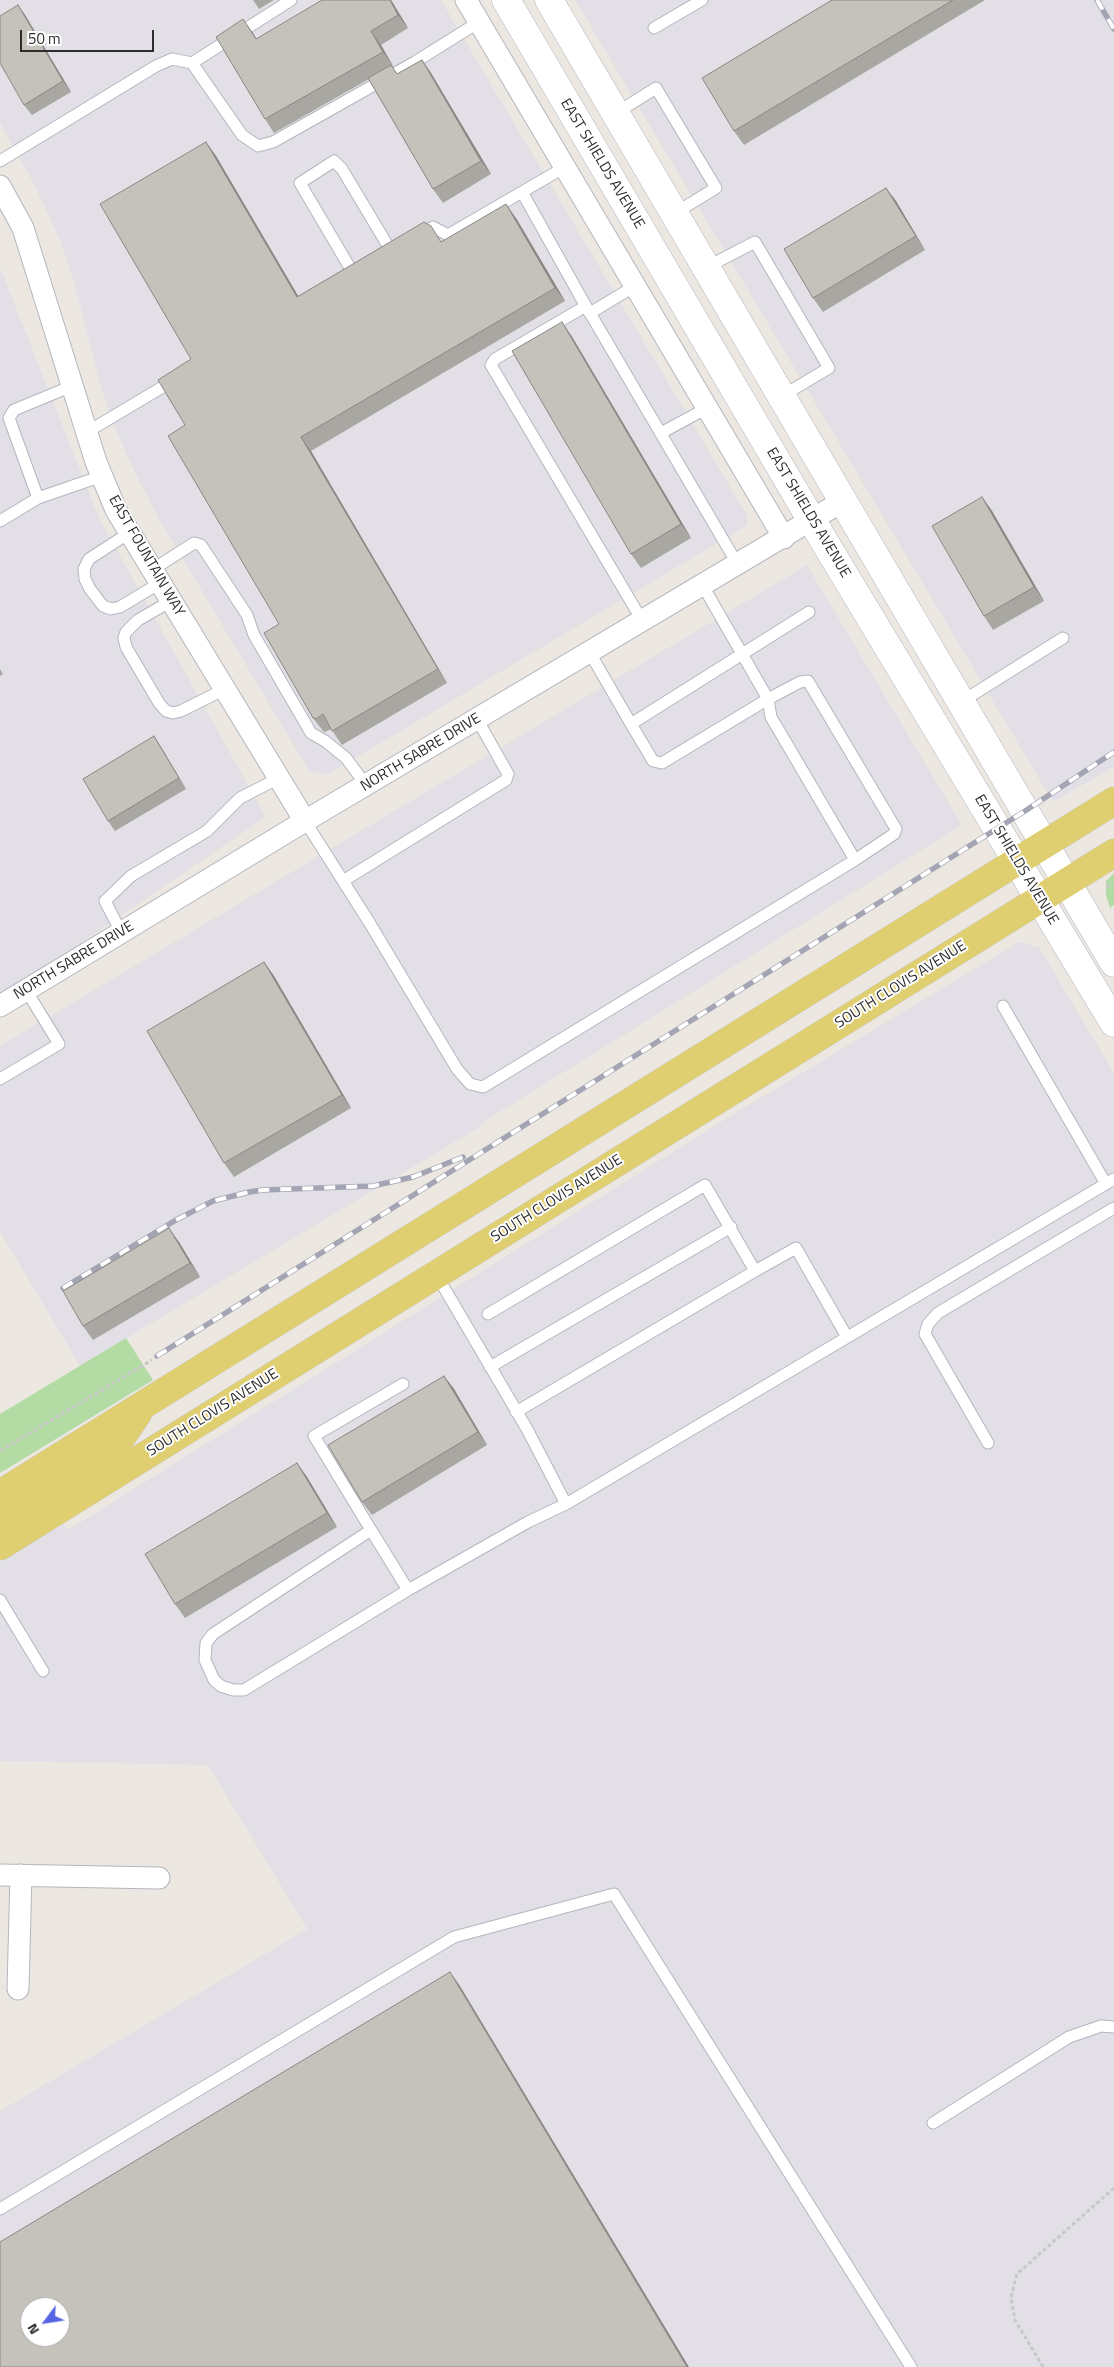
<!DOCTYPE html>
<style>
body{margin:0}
#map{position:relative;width:1114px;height:2367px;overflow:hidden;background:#ece8e1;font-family:"Titillium Web",sans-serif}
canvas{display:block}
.north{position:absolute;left:20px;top:2297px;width:50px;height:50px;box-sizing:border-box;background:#fff;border:1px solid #ababab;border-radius:50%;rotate:239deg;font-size:14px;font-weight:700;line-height:20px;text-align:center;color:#2c2c2c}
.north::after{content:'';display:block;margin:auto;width:18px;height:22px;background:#5565e4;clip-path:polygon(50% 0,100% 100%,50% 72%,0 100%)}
.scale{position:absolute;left:20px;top:30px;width:134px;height:22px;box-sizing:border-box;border:2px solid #2c2c2c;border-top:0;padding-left:6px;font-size:15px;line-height:18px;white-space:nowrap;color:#2c2c2c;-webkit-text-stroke:4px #fff;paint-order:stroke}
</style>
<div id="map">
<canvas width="1114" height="2367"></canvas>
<div class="north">N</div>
<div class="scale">50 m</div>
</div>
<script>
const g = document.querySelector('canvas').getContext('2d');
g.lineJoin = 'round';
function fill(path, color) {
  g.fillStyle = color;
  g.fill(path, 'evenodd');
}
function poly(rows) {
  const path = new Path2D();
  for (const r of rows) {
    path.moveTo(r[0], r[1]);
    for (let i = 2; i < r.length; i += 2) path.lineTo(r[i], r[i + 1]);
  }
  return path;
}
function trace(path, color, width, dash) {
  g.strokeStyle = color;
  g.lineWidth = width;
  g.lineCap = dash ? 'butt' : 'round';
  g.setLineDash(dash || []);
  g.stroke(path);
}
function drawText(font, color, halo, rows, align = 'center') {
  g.font = font + ' "Titillium Web",sans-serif';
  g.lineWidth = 4;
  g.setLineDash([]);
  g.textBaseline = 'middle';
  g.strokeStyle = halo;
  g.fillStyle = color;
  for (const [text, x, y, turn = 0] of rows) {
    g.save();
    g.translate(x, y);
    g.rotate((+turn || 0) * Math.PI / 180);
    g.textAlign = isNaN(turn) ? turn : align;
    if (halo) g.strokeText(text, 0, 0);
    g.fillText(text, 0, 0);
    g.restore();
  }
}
fill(poly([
 [0,0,441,0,748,517,746,526,327,775,309,771,159,519,135,473,114,426,101,388,73,279,58,236,34,184,0,123],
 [575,0,1114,0,1114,767,1053,802],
 [0,267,99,518,266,817,0,998],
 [807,565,962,825,482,1123,483,1125,80,1366,0,1232,0,1046],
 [1019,942,1039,947,1114,1073,1114,2367,0,2367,0,2111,307,1929,208,1765,0,1761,0,1554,60,1518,68,1530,727,1118],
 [30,2307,60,2307,60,2337,30,2337]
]), '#e2e0e6');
fill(poly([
 [1114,873,1114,905,1110,908,1106,895,1106,881],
 [126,1338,153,1380,0,1473,0,1414]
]), '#b3dca4');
const lane = poly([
 [654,28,702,0],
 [192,63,291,0],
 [616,113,656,88,716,188,675,213],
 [0,161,156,66,172,59,192,63,242,135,258,146,273,142,415,62,479,22],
 [565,167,522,192,589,312],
 [419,235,433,227,448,235,522,192],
 [707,267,755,242,829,368,782,396],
 [360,269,353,273,300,183,334,161,342,169,391,251],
 [635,286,590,313,738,565],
 [586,306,495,359,491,365,643,622],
 [87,432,176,379],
 [661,433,707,408],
 [38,498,9,418,14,410,72,386],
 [0,521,38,498,102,476],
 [129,533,89,559,84,569,85,579,90,589,103,606,111,609,120,607,160,583],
 [152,570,194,543,201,545,247,615,254,635,311,733,325,741,346,758,366,785],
 [171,601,138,620,126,632,124,638,126,647,159,703,166,711,173,713,181,711,225,689],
 [809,612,631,724,653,761,662,763,768,699,800,682,808,681,896,829,894,834,855,860],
 [590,653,631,724],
 [961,702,1063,638],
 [305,821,369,922,457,1069,470,1084,483,1087,855,860,771,717,768,699,703,586],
 [343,881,506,780,508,774,477,719],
 [121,932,105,901,131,876,207,831,240,798,279,778],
 [1003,1006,1106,1184],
 [0,1079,59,1044,26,990],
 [436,1274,527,1429,566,1504],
 [488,1314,705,1185,755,1271,796,1248,847,1337],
 [490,1367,731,1227],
 [403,1384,314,1436,371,1530,213,1634,206,1643,205,1660,214,1680,221,1686,233,1690,244,1690,408,1590,528,1522,566,1504,1114,1179],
 [516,1412,755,1271],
 [988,1443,925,1334,928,1324,938,1313,1114,1208],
 [371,1530,408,1590],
 [0,1600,43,1671],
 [933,2123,1069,2037,1101,2026,1114,2027],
 [0,2209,454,1937,614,1894,911,2367]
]);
const street = poly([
 [466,0,784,538],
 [0,186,23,228,96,462,116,510,305,821],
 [0,1006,305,821,843,501],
 [0,1875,159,1878],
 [18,1989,21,1875]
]);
const secondary = poly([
 [506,0,812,521,1114,1023],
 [549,0,1114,963]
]);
const primary = poly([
 [0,1494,1114,801],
 [0,1521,87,1468,115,1447,138,1413],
 [0,1546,1114,853]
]);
trace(lane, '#b4b5be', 13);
trace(street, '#b4b5be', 23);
trace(secondary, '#b4b5be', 29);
trace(primary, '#c8c8c8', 29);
trace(poly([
 [1107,888,1111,882],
 [0,1451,152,1360],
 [1043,2367,1015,2320,1011,2297,1017,2274,1114,2188]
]), '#c8c8c8', 3, [4, 2.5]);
trace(lane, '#fff', 11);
trace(street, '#fff', 21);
trace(secondary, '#fff', 28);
trace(primary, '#e0cf71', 28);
const rail = poly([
 [1097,0,1114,29],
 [63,1288,176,1220,213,1201,249,1192,263,1190,373,1186,413,1177,463,1157],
 [157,1356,1025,811,1114,752]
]);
trace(rail, '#a4a5b4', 5.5);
trace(rail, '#fff', 4, [11]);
fill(poly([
 [253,0,274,0,259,9],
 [391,0,408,28,381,45,393,66,392,66,397,74,422,60,431,73,491,174,443,203,433,189,369,79,274,133,265,119,253,33,256,39],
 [832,0,985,0,744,145,734,131],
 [18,5,25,15,71,92,32,115,24,105],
 [206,142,216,156,298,296,442,241,516,218,565,301,311,451,447,683,342,745,331,729,325,732,323,731,313,718,279,624,185,425,191,359],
 [886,188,896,201,925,250,823,312,813,298],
 [571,335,691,538,641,568,631,554],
 [982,497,992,511,1044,601,993,630,984,616],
 [0,669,3,674,0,676],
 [161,747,186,789,115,831,108,821],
 [264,962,274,976,351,1108,234,1177,224,1163],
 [179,1242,200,1277,93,1340,83,1326],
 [444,1376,454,1389,487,1445,372,1515,362,1502],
 [297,1463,307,1477,337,1527,185,1618,175,1604]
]), '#a9a7a2');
fill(poly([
 [390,0,391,0,408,28,398,15],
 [18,5,25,15,71,92,63,81],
 [243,19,253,33,265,53,256,39],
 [371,31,381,45,393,66,383,52],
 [422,60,431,73,491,174,481,161],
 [206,142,216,156,307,311,297,297],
 [886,188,896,201,925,250,916,236],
 [506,204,516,218,565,301,555,288],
 [562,322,571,335,691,538,681,524],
 [301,437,311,451,447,683,438,669],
 [982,497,992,511,1044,601,1034,587],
 [154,736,161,747,186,789,179,778],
 [264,962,274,976,351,1108,342,1095],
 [169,1228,179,1242,200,1277,190,1263],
 [444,1376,454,1389,487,1445,478,1432],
 [297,1463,307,1477,337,1527,327,1513],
 [450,1972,460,1986,689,2367,687,2367]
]), '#8a8884');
const building = poly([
 [322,0,390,0,398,15,371,31,383,52,265,119,216,37,243,19,256,39,322,0],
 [832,0,953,0,734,131,702,78,832,0],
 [18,5,63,81,24,105,0,63,0,16,18,5],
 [422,60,481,161,433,189,368,78,391,65,397,74,422,60],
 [206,142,297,297,424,222,431,226,441,242,506,204,555,288,301,437,438,669,332,731,323,714,316,719,313,718,264,633,279,624,168,436,185,425,158,380,191,359,100,204,206,142],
 [886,188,916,236,813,298,784,249,886,188],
 [562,322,681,524,631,554,512,351,562,322],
 [982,497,1034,587,984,616,932,526,982,497],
 [154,736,179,778,108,821,83,779,154,736],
 [264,962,342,1095,224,1163,147,1031,264,962],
 [169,1228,190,1263,83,1326,63,1291,169,1228],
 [444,1376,478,1432,362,1502,328,1445,444,1376],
 [297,1463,327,1513,175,1604,145,1554,297,1463],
 [450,1972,687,2367,0,2367,0,2242,450,1972],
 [30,2307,60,2307,60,2337,30,2337,30,2307]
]);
fill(building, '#c5c2bc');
trace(building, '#8a8884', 1);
drawText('15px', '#2c2c2c', '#fff', [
 ["EAST SHIELDS AVENUE",602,164,59],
 ["EAST SHIELDS AVENUE",808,513,59],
 ["EAST FOUNTAIN WAY",146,556,60],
 ["NORTH SABRE DRIVE",421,753,-31],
 ["EAST SHIELDS AVENUE",1016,860,59],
 ["NORTH SABRE DRIVE",74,961,-31],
 ["SOUTH CLOVIS AVENUE",901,985,-32],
 ["SOUTH CLOVIS AVENUE",557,1199,-32],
 ["SOUTH CLOVIS AVENUE",213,1413,-32]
]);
</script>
